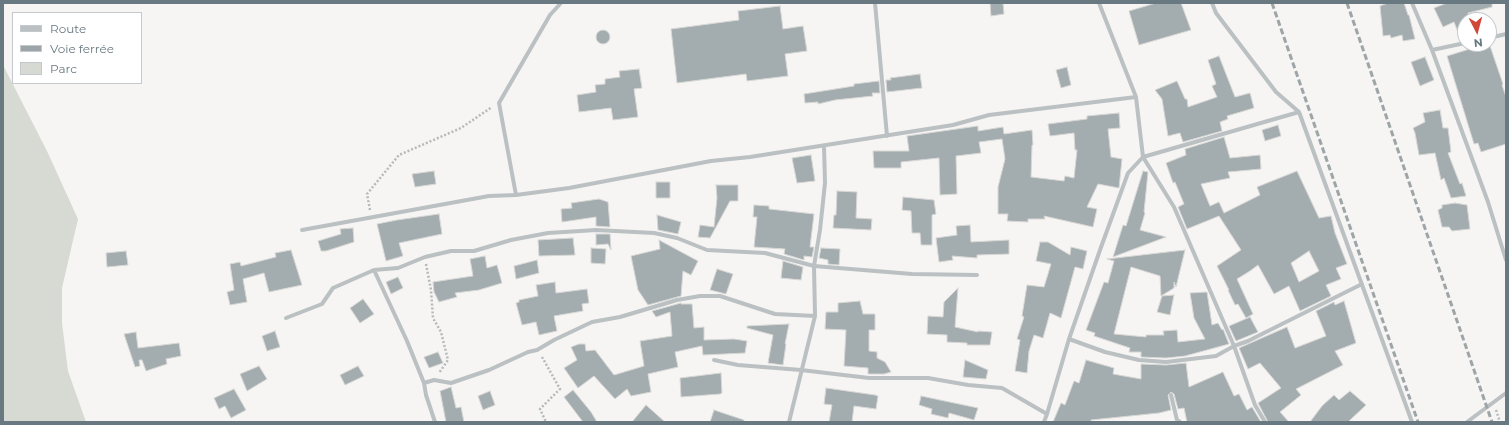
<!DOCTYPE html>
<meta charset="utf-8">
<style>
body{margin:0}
#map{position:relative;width:1509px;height:425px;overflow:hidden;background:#f6f5f3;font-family:Montserrat,sans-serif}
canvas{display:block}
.frame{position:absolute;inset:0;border:4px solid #687981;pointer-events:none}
.legend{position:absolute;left:12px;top:12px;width:130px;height:72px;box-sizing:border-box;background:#fff;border:1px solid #c3c9cd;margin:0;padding:5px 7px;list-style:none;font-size:12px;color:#687981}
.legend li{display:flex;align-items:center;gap:8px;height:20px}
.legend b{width:20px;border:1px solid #c3c9cd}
.north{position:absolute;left:1457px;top:12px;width:40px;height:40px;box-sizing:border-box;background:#fff;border:1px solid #c3c9cd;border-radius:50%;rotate:174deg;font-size:11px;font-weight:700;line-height:16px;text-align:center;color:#687981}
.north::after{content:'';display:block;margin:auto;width:14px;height:18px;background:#d04739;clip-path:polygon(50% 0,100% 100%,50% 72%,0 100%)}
</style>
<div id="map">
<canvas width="1509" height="425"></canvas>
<div class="frame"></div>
<ul class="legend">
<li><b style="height:5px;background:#bbc0c2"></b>Route</li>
<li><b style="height:5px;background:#9da5a8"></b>Voie ferrée</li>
<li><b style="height:11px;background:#d6dad2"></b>Parc</li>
</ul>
<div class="north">N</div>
</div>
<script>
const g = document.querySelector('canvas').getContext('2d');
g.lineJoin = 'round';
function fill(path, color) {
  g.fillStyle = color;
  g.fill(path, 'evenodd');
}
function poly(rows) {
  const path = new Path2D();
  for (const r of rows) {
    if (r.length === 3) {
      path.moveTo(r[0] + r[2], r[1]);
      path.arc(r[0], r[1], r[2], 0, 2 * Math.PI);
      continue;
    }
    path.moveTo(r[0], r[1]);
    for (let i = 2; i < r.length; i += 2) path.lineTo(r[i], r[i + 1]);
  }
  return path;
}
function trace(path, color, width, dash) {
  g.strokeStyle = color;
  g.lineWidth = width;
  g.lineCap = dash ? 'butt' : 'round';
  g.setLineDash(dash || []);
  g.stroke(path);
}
fill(poly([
 [3,65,47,151,78,219,62,288,62,323,68,371,86,422,3,422]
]), '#d6dad2');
const building = poly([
 [990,3,1003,3,1004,14,991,16,990,3],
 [1156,3,1181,3,1191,30,1139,45,1129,11,1156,3],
 [1388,3,1404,3,1408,15,1409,15,1415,39,1403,41,1402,35,1391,38,1390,35,1383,36,1380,6,1388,3],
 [1447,3,1492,3,1492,7,1468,13,1470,20,1465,20,1465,40,1461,40,1454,22,1443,27,1434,8,1447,3],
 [780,6,783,29,803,26,807,51,785,54,788,76,747,81,746,74,677,83,671,29,739,20,738,11,780,6],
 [603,37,7],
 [1489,43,1503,84,1502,85,1506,97,1506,144,1481,152,1478,143,1474,144,1447,56,1489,43],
 [1219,56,1235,97,1250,93,1254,108,1227,116,1228,119,1220,122,1222,131,1183,142,1180,133,1168,136,1162,99,1155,90,1177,81,1185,99,1187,99,1188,107,1217,97,1212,86,1216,84,1208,60,1219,56],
 [1425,57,1434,80,1420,86,1411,62,1425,57],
 [1067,67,1071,85,1061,88,1056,70,1067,67],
 [639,69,642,88,634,89,638,117,613,120,611,108,579,112,577,95,596,92,595,85,605,84,605,79,620,77,619,71,639,69],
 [920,74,922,88,887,92,886,80,891,80,890,78,920,74],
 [879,81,880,93,872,93,873,96,835,100,818,104,818,102,805,103,804,94,854,86,854,84,879,81],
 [1440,110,1443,128,1448,128,1451,152,1448,153,1460,184,1462,183,1466,196,1451,198,1444,178,1441,180,1435,153,1419,155,1415,133,1413,128,1425,122,1423,113,1440,110],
 [1119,113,1120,128,1108,129,1111,157,1122,159,1119,188,1098,184,1087,207,1097,209,1093,227,1044,216,1045,219,1028,219,1028,222,1007,221,1008,214,998,214,998,187,1005,159,1002,139,979,142,981,153,956,156,957,194,940,195,939,158,901,162,901,168,874,168,873,151,909,151,907,136,978,126,978,131,1003,127,1004,134,1032,130,1033,145,1032,145,1031,177,1064,181,1065,176,1074,178,1077,150,1075,150,1074,133,1050,136,1048,124,1087,119,1087,116,1119,113],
 [1278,125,1281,136,1265,141,1262,130,1278,125],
 [1224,137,1230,158,1260,155,1261,169,1228,172,1230,178,1201,184,1210,206,1219,202,1224,213,1260,195,1257,187,1297,171,1319,218,1331,216,1335,233,1347,264,1336,268,1341,279,1326,285,1331,296,1300,311,1289,286,1274,294,1258,265,1250,271,1237,279,1253,314,1246,318,1238,304,1235,305,1228,290,1229,290,1217,266,1241,250,1219,216,1187,229,1178,207,1184,204,1175,182,1173,183,1166,163,1186,155,1185,149,1224,137],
 [1309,251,1319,271,1299,282,1291,263,1309,251],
 [811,155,815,181,797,183,792,158,811,155],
 [434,171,436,184,415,187,412,174,434,171],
 [1143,171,1148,172,1144,212,1145,213,1140,230,1166,237,1113,257,1123,225,1126,226,1143,171],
 [656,182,670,182,670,198,656,198,656,182],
 [716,185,738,185,738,201,730,201,710,238,698,237,700,225,714,227,717,198,716,185],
 [837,191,857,192,856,218,872,219,871,230,833,228,834,215,836,215,837,191],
 [903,197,934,200,936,214,932,215,932,245,921,245,920,233,912,233,911,211,902,210,903,197],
 [599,199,608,202,610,227,596,226,596,217,562,222,561,209,572,208,571,203,599,199],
 [1455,203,1467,205,1470,229,1452,231,1449,227,1442,227,1438,210,1442,208,1442,205,1455,203],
 [754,205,769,206,769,209,814,214,810,247,814,247,812,257,804,256,804,260,784,254,785,249,754,247,757,217,753,217,754,205],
 [439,214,442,234,399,243,403,256,386,261,377,224,397,220,439,214],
 [657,215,681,222,678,234,658,230,657,215],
 [970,225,971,242,1009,240,1009,254,977,255,977,258,952,256,953,260,939,262,936,238,957,235,956,226,970,225],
 [353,228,354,242,326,251,321,251,318,241,341,234,340,229,353,228],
 [596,234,610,234,611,250,608,244,596,245,596,234],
 [573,238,575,255,539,256,538,240,573,238],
 [659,240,698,261,691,275,683,271,681,296,648,305,638,290,631,256,660,249,659,240],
 [1040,242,1048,242,1070,255,1071,247,1087,251,1083,269,1075,267,1061,318,1050,313,1043,338,1034,335,1029,351,1027,373,1015,371,1020,340,1017,339,1024,317,1022,316,1027,285,1044,287,1051,264,1036,261,1040,242],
 [591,248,606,249,605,264,591,263,591,248],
 [821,248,840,249,839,265,828,264,828,260,819,258,821,248],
 [291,250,302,285,269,292,264,273,243,279,247,302,230,305,227,292,234,290,230,264,240,262,241,266,276,257,275,253,291,250],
 [1185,250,1176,287,1174,282,1174,288,1161,296,1160,276,1131,267,1114,334,1146,337,1146,335,1164,335,1163,331,1177,330,1178,342,1205,339,1194,318,1190,293,1207,292,1212,325,1218,323,1222,330,1223,329,1229,344,1185,356,1166,358,1141,357,1141,352,1129,352,1130,348,1094,336,1095,333,1086,330,1104,282,1108,283,1114,261,1107,259,1185,250],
 [126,251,128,265,107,267,106,253,126,251],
 [485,256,487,268,497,265,502,283,479,290,455,293,457,297,439,302,434,292,433,282,473,276,470,259,485,256],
 [537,260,539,273,516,279,514,266,537,260],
 [783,261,803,267,801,280,781,278,783,261],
 [717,269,733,274,726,294,710,290,717,269],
 [398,277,403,288,391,294,386,282,398,277],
 [555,282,556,293,587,289,589,303,582,304,583,311,554,316,557,331,539,335,536,322,522,325,516,303,519,302,519,300,538,296,536,285,555,282],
 [958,288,955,327,978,332,978,331,992,332,990,345,967,345,967,343,947,342,947,335,927,334,928,316,943,317,944,302,958,288],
 [1174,295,1170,315,1157,312,1162,296,1174,295],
 [363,299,374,314,360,323,350,308,363,299],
 [860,301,863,314,875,314,875,330,869,330,869,351,877,352,877,358,885,362,891,372,884,374,868,374,868,368,844,366,846,330,825,329,826,312,838,312,838,303,860,301],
 [1344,301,1356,343,1335,351,1343,365,1296,389,1301,395,1280,412,1289,422,1268,422,1258,403,1281,388,1260,363,1248,369,1239,348,1287,327,1295,348,1326,336,1316,311,1334,302,1335,305,1344,301],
 [681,303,681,304,692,304,694,328,704,327,704,340,734,339,747,341,745,353,703,355,702,346,675,352,678,367,648,374,651,392,631,396,627,389,615,399,594,376,578,388,564,368,577,360,571,347,579,344,585,344,586,351,595,350,614,375,644,366,640,341,672,336,670,312,656,317,652,311,681,303],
 [1250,317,1258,332,1236,341,1229,326,1250,317],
 [789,324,785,344,786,344,783,365,768,363,773,335,747,328,747,326,789,324],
 [275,331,280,347,267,351,262,336,275,331],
 [136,332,138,348,179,343,181,356,166,359,167,364,146,371,142,360,139,360,140,366,135,367,124,334,136,332],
 [438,352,443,363,429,368,424,357,438,352],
 [965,360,988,370,986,379,963,377,965,360],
 [1086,360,1114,368,1113,374,1141,379,1141,364,1166,365,1186,363,1189,387,1223,372,1234,396,1239,394,1247,410,1252,407,1261,422,1187,422,1184,408,1178,409,1174,394,1171,392,1168,395,1171,410,1159,413,1091,420,1091,422,1053,422,1061,403,1065,405,1074,381,1079,383,1086,360],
 [259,366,267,379,247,391,240,374,259,366],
 [358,366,364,376,345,385,340,375,358,366],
 [721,373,722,393,720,394,681,397,680,378,721,373],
 [451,387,456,408,461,407,464,422,446,422,440,391,451,387],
 [826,388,875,395,878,396,876,409,854,406,852,422,829,422,832,405,824,404,826,388],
 [234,389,246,410,231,418,225,406,219,409,214,398,234,389],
 [573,390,591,412,597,422,583,422,564,397,573,390],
 [490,391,495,405,483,410,478,396,490,391],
 [1350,391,1366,405,1348,422,1310,422,1322,406,1334,395,1339,400,1350,391],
 [921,396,978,408,974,420,949,413,948,418,931,414,932,409,919,405,921,396],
 [646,405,665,422,632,422,646,405],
 [714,410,744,420,744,422,710,422,714,410]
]);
fill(building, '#a3acaf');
trace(building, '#d7d7d5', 1);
trace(poly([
 [370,210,367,194,399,155,461,128,492,107],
 [426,264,431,290,433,318,441,332,448,360,439,373],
 [542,357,560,389,540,409,546,422],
 [1496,410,1500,422]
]), '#b5b9bb', 2.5, [2, 2]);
trace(poly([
 [875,3,887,136],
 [1212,3,1216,13,1276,92,1299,112,1412,422],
 [1412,3,1432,50,1488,202,1506,260],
 [1489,38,1506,34],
 [1432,50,1465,43],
 [516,195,499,103,550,15,561,3],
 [302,230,489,196,516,195,569,188,711,161,750,157,953,125,989,115,1136,97],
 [374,270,398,268,425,257,451,251,474,251,511,240,548,233,596,230,654,233,677,238,707,250,765,253,814,266,912,274,977,275],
 [286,318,322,304,333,288,374,270,407,341,424,383,426,395,435,422],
 [1069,339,1105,352,1139,360,1166,362,1216,356,1234,346,1248,341,1362,284],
 [714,360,738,365,801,370,869,378,928,378,968,385,1002,388,1047,414],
 [424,383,434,380,451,383,489,370,528,352,537,350,554,340,592,322,620,317,677,300,700,296,720,296,775,314,815,316],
 [1171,395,1177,420,1180,422],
 [789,422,815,316,814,266,820,230,825,183,824,146],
 [1044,422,1047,414,1069,339,1100,250,1128,173,1143,157,1136,97,1099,3],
 [1265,422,1255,405,1234,346,1174,207,1143,157,1299,112],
 [1467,422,1506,393]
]), '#bbc0c2', 4);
trace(poly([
 [1272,3,1418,422],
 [1347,3,1492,422]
]), '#9da5a8', 3, [6, 3]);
</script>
